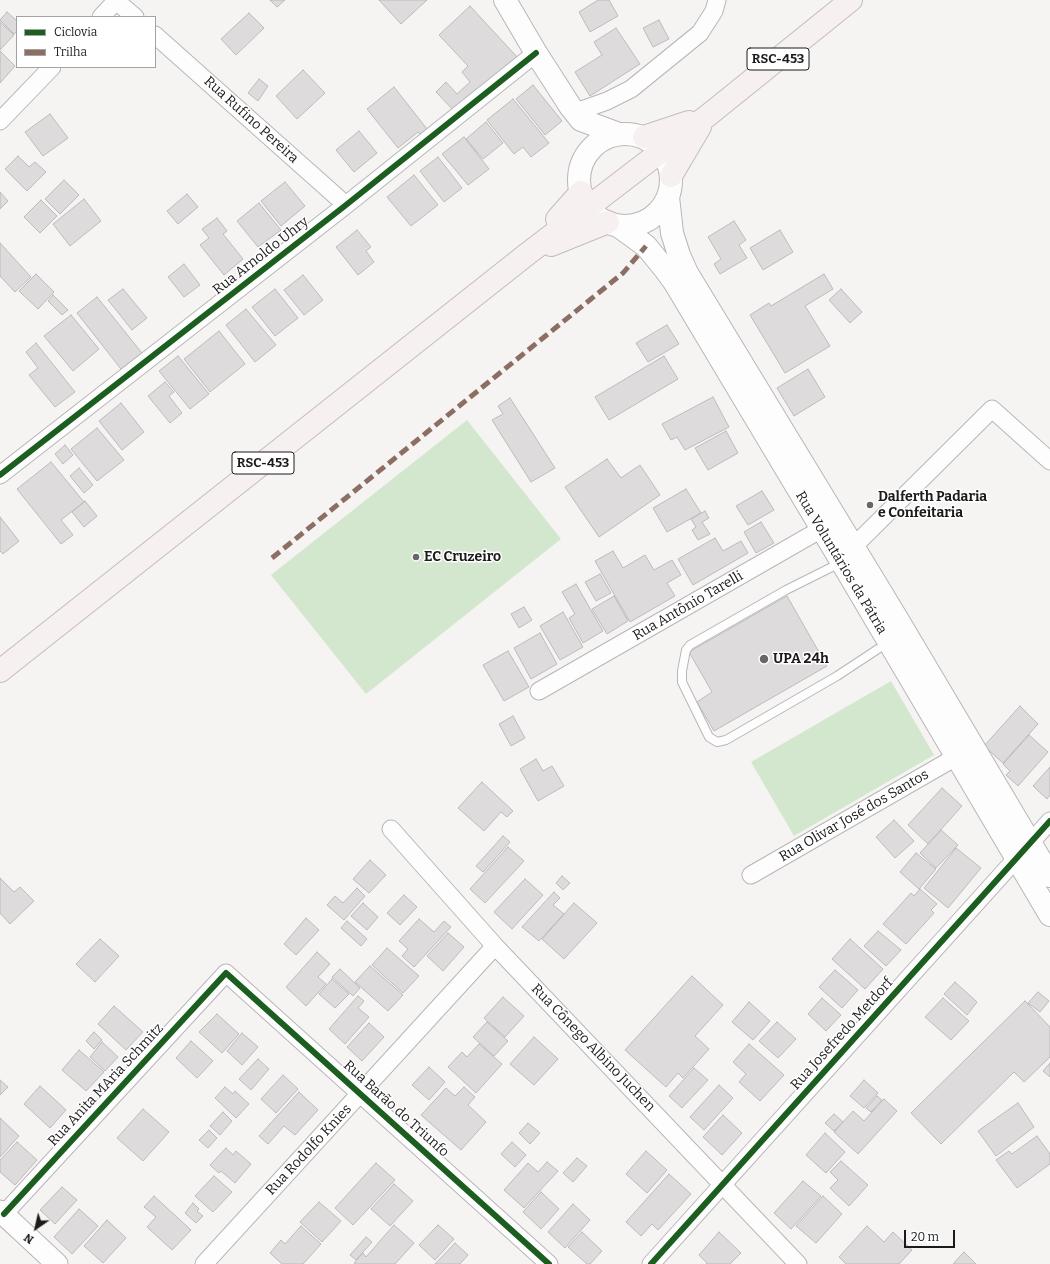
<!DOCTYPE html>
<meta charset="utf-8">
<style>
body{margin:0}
#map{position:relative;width:1050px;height:1264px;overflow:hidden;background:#f6f4f2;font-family:Bitter,serif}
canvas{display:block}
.legend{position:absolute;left:16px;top:16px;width:140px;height:52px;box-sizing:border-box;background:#fff;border:1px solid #a4a3a3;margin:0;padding:5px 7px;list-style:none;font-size:12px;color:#1c1a1a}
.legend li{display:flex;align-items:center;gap:8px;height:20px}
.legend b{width:20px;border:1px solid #a4a3a3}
.north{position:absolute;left:16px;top:1208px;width:40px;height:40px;-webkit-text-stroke:3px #fff;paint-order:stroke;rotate:214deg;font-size:11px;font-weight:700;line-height:16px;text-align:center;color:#1c1a1a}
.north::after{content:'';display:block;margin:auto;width:14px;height:18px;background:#1c1a1a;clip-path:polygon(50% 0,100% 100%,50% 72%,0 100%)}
.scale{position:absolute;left:904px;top:1230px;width:51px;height:18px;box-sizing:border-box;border:2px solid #1c1a1a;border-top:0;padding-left:5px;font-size:12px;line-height:14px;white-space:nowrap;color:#1c1a1a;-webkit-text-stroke:3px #fff;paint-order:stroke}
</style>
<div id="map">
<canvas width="1050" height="1264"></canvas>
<ul class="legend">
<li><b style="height:5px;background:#1b5e20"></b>Ciclovia</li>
<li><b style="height:5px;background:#8d6e63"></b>Trilha</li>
</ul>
<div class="north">N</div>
<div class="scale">20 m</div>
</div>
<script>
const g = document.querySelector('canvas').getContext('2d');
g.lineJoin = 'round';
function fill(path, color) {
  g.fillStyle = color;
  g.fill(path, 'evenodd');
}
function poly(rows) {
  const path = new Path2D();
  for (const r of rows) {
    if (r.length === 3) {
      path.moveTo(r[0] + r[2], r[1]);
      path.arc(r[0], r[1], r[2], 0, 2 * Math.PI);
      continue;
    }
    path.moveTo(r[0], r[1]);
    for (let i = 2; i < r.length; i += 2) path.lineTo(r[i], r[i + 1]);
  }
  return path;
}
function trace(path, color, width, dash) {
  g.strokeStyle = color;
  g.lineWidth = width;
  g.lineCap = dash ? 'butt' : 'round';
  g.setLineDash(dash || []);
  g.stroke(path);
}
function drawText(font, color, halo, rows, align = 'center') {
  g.font = font + ' Bitter,serif';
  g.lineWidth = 3;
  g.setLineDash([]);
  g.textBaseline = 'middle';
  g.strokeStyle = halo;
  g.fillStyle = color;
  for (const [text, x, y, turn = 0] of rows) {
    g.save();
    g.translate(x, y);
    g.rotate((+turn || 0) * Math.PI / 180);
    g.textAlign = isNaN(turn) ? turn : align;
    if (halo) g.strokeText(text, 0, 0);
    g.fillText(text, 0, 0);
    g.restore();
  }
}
fill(poly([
 [467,420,561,539,366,694,271,575],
 [891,681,934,755,794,836,751,762]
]), '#d2e7cd');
const building = poly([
 [270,0,285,0,277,7,270,0],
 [379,0,427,0,401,24,379,0],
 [598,0,609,0,618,16,590,32,579,12,598,0],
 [470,6,518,58,457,114,436,92,446,82,457,94,470,82,462,72,468,66,439,35,470,6],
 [7,12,17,21,17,31,14,34,0,20,7,12],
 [249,13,264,28,236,55,221,39,249,13],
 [659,20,669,39,653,47,643,28,659,20],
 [0,22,14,35,0,50,0,22],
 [616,28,640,64,590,96,575,72,602,55,594,42,616,28],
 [0,51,15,66,0,83,0,51],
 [303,70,325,93,297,119,276,96,303,70],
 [259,79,268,86,258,101,248,93,259,79],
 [533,85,562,121,545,135,516,99,533,85],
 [394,87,427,129,420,134,418,132,398,148,367,109,394,87],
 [513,99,549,143,531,157,523,147,514,154,487,120,513,99],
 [50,114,68,138,43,156,25,132,50,114],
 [486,122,503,143,483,159,466,139,486,122],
 [359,131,377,153,354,172,336,150,359,131],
 [464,137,489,169,468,185,442,154,464,137],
 [18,156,29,167,35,162,46,172,27,191,5,169,18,156],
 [438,157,462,188,444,202,420,171,438,157],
 [414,175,438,205,411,226,387,197,414,175],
 [64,180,79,195,60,214,45,199,64,180],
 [285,182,305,206,281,226,261,201,285,182],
 [0,192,8,201,0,209,0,192],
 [187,194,198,207,178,224,167,211,187,194],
 [84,199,101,221,70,246,53,224,84,199],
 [41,200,57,216,40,233,24,217,41,200],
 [259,203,281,230,258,247,237,221,259,203],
 [217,218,227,231,223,234,243,259,224,275,200,245,209,238,202,229,217,218],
 [734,221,746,240,739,245,747,258,720,274,714,264,721,259,708,237,734,221],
 [357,230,371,247,366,251,374,262,358,275,336,247,357,230],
 [780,230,793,252,763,270,750,248,780,230],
 [0,243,31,277,15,292,0,276,0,243],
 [184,264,200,285,184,297,168,277,184,264],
 [36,274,54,292,38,309,19,291,36,274],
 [824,274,833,289,805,306,830,346,785,373,750,315,769,303,771,306,824,274],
 [303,275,323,300,304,315,284,290,303,275],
 [123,289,147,318,132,330,108,300,123,289],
 [275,289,298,318,275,336,252,307,275,289],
 [841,289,862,312,850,323,829,300,841,289],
 [53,295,68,310,62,315,48,301,53,295],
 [97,297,142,353,121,369,77,313,97,297],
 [246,309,276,345,255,362,226,325,246,309],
 [71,315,99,349,73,371,44,336,71,315],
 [667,325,679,344,648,362,636,343,667,325],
 [219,331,245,364,210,392,184,359,219,331],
 [36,343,75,392,55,407,29,375,38,368,26,352,36,343],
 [178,356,209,394,190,409,159,371,178,356],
 [664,356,678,379,609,420,595,397,664,356],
 [808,369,825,397,794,416,777,388,808,369],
 [165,382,174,392,169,396,182,413,170,423,148,396,165,382],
 [713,397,729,427,685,450,677,437,671,440,662,424,713,397],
 [510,398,555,468,531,482,492,420,503,414,498,406,510,398],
 [121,403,144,432,122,450,99,421,121,403],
 [97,428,124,460,97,481,71,449,97,428],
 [726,431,738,453,708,470,695,448,726,431],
 [65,445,73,455,63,464,55,454,65,445],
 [607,459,621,478,640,465,660,495,599,537,565,487,607,459],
 [51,462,84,502,61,520,73,535,61,544,17,489,51,462],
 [79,468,93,485,84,493,70,476,79,468],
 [686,489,701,513,667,532,653,508,686,489],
 [762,491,774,510,748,525,736,506,762,491],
 [85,501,97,516,84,527,72,512,85,501],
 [705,511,709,518,702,522,710,534,698,540,692,530,696,527,691,519,705,511],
 [0,517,19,541,3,554,0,551,0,517],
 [761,522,774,543,756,553,744,532,761,522],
 [715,538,723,551,741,541,748,553,693,585,678,559,715,538],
 [613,551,623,568,645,555,654,570,672,560,681,575,667,583,675,596,630,622,595,561,613,551],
 [600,574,611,593,596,601,585,582,600,574],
 [576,584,603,631,583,643,569,618,575,614,562,592,576,584],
 [614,596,628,621,607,634,592,609,614,596],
 [787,596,827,666,714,731,697,702,712,692,689,652,787,596],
 [524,607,532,620,519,628,511,614,524,607],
 [563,612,583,647,560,660,540,626,563,612],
 [540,633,557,664,531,679,514,648,540,633],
 [508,651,529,687,504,701,483,665,508,651],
 [1020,706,1038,724,1003,763,984,746,1020,706],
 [513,716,525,738,511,746,499,724,513,716],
 [1029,735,1048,752,1018,786,1006,775,1010,771,1003,764,1029,735],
 [536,759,543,771,552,766,564,786,538,801,520,769,536,759],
 [1050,767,1050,795,1047,799,1033,786,1050,767],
 [482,782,513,811,507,817,501,812,484,831,458,808,482,782],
 [942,788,962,806,928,844,908,825,942,788],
 [894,820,914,841,895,858,876,837,894,820],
 [941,830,958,845,936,868,920,853,941,830],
 [503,836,510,842,483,872,476,866,503,836],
 [508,847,524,861,485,903,470,889,508,847],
 [956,848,981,868,948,908,924,888,956,848],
 [916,853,936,869,919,889,900,872,916,853],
 [370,860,386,875,369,893,353,879,370,860],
 [562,876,570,883,563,890,556,883,562,876],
 [0,878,14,892,20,887,34,901,10,924,0,913,0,878],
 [525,879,543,895,512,929,494,912,525,879],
 [357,888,365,896,344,920,327,905,335,896,343,903,357,888],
 [920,889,937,904,931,910,934,913,906,944,883,924,911,893,914,896,920,889],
 [554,892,560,898,553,905,564,914,539,941,522,927,554,892],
 [404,895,417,907,400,925,387,913,404,895],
 [363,903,378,917,367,930,351,916,363,903],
 [574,903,597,923,564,959,542,939,574,903],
 [306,918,319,930,296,955,284,944,306,918],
 [419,919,434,932,444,921,451,927,414,967,402,956,408,949,399,941,419,919],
 [347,921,367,939,361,946,341,928,347,921],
 [878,931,901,950,886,966,864,946,878,931],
 [448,933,464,947,443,971,427,956,448,933],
 [100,939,119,956,95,982,76,964,100,939],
 [850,939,883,969,865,989,832,959,850,939],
 [387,948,419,976,403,993,372,965,387,948],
 [317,952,330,964,318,977,326,984,306,1006,286,987,317,952],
 [370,966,403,995,388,1011,355,982,370,966],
 [340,969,360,988,353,996,332,977,340,969],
 [835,970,858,990,842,1008,819,987,835,970],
 [692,976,723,1005,695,1036,709,1049,683,1078,678,1073,666,1087,625,1050,692,976],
 [332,979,349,994,335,1008,319,994,332,979],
 [955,982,977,1002,967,1015,944,994,955,982],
 [1038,992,1049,1001,1040,1012,1028,1003,1038,992],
 [358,996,364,1001,358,1008,369,1017,345,1044,329,1029,358,996],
 [503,997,524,1016,505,1037,484,1018,503,997],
 [822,998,841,1015,826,1031,808,1014,822,998],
 [943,998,969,1021,951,1040,925,1017,943,998],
 [1025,1001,1050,1027,1050,1057,1024,1082,1014,1072,941,1144,911,1113,1025,1001],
 [749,1002,770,1021,753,1040,732,1022,749,1002],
 [114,1006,143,1032,126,1050,98,1024,114,1006],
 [217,1014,239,1034,222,1053,199,1032,217,1014],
 [487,1022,508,1041,494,1056,473,1037,487,1022],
 [777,1022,796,1039,778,1058,759,1041,777,1022],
 [369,1023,384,1037,362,1061,347,1047,369,1023],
 [94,1032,102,1040,94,1049,86,1041,94,1032],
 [242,1033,258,1047,242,1065,227,1051,242,1033],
 [534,1037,558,1059,534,1085,510,1064,534,1037],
 [191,1041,213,1061,197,1078,176,1058,191,1041],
 [102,1042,118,1057,105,1071,90,1057,102,1042],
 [479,1044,502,1064,476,1093,448,1067,462,1052,467,1057,479,1044],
 [749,1044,784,1075,760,1101,739,1082,746,1074,733,1062,749,1044],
 [79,1050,104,1072,86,1091,62,1070,79,1050],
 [258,1059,269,1069,251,1090,239,1079,258,1059],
 [1050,1063,1050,1077,1043,1071,1050,1063],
 [429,1067,445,1082,429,1100,412,1085,429,1067],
 [694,1068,708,1080,682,1108,669,1096,694,1068],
 [283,1075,298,1089,276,1113,261,1099,283,1075],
 [0,1080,8,1087,0,1095,0,1080],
 [864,1080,878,1093,864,1108,850,1096,864,1080],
 [719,1085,733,1098,704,1130,690,1117,719,1085],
 [40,1086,66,1110,50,1128,24,1104,40,1086],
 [225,1087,233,1094,235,1091,249,1104,236,1118,215,1098,225,1087],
 [464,1087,475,1097,468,1105,486,1122,461,1150,421,1115,446,1088,455,1096,464,1087],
 [299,1092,318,1110,295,1135,284,1126,268,1144,259,1136,299,1092],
 [877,1096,882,1100,871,1112,866,1108,877,1096],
 [884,1099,897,1111,858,1154,834,1132,853,1111,864,1121,884,1099],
 [1018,1103,1034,1127,996,1156,978,1131,1018,1103],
 [143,1109,169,1132,143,1161,117,1138,143,1109],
 [223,1112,232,1121,220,1135,210,1126,223,1112],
 [834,1114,843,1122,834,1131,825,1123,834,1114],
 [723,1115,742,1133,722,1155,703,1137,723,1115],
 [0,1118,19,1136,0,1157,0,1118],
 [528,1123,540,1133,530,1144,519,1133,528,1123],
 [209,1130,217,1138,208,1148,199,1140,209,1130],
 [825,1133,845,1152,826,1173,806,1155,825,1133],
 [1037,1136,1050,1154,1050,1164,1017,1188,996,1160,1009,1151,1012,1154,1037,1136],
 [17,1142,37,1160,15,1185,0,1172,0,1160,17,1142],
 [512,1142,526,1155,515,1167,501,1154,512,1142],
 [226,1148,233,1155,236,1151,251,1164,235,1183,221,1171,219,1173,210,1165,226,1148],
 [646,1151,667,1170,647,1193,626,1174,646,1151],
 [577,1158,587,1166,573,1182,563,1173,577,1158],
 [841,1161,868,1185,849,1206,830,1188,838,1180,830,1172,841,1161],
 [547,1162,558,1171,524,1208,504,1190,528,1163,538,1172,547,1162],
 [376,1163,395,1180,353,1225,335,1208,376,1163],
 [669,1174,691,1194,658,1230,652,1224,641,1236,626,1222,669,1174],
 [214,1176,232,1192,213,1212,195,1196,214,1176],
 [803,1181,821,1196,791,1229,774,1213,803,1181],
 [394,1184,413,1201,390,1226,371,1209,394,1184],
 [62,1187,77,1200,55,1224,40,1210,62,1187],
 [541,1192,559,1209,541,1229,523,1212,541,1192],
 [154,1196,191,1230,172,1250,147,1227,156,1217,144,1207,154,1196],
 [823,1196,842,1214,816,1243,796,1226,823,1196],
 [319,1202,341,1221,322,1242,300,1222,319,1202],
 [193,1203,199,1209,197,1211,203,1216,196,1223,185,1213,193,1203],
 [573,1204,590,1220,565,1248,548,1232,573,1204],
 [79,1209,98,1226,72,1254,54,1237,79,1209],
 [107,1220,126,1238,103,1263,84,1246,107,1220],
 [394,1225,414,1243,395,1264,356,1264,354,1263,363,1253,366,1257,394,1225],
 [438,1225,454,1239,435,1260,419,1245,438,1225],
 [301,1226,321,1244,303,1264,282,1264,270,1253,281,1240,285,1244,301,1226],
 [867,1226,884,1242,893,1232,912,1250,899,1264,846,1264,839,1257,867,1226],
 [582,1232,602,1251,590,1264,587,1264,568,1247,582,1232],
 [719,1232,741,1253,730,1264,706,1264,707,1263,699,1255,719,1232],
 [366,1237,372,1242,356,1260,350,1255,366,1237],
 [455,1243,468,1255,460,1264,435,1264,455,1243],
 [964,1252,976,1264,953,1264,964,1252]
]);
fill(building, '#dddbdb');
trace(building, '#bcbbba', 1);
const service = poly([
 [834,566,786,590,690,645,686,650,682,671,682,682,709,737,717,742,726,740,837,676,878,649]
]);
const minor = poly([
 [115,0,135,17],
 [101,17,116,1],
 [155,35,346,205],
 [576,112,607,101,631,89,700,33,714,11,717,0],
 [0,121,52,67],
 [0,475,346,205,536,53],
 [845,555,992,409,1050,461],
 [539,691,832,523],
 [391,829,495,946,798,1264],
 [751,875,956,757],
 [4,1214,226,973,549,1264],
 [204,1264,495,946],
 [651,1264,1050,821]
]);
const tertiary = poly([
 [0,1211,57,1264]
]);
const secondary = poly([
 [505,0,536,53,570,106,581,120,619,134],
 [625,180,46],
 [668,197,672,233,679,255,687,273,896,617,1050,876],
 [617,225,646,246,664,268,675,283,840,559,1050,915]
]);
const trunk = poly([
 [644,137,689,122],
 [671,176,700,127],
 [557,219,581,192],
 [551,245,608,222],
 [0,671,526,255,711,113,851,0]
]);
trace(service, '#b8b6b6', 10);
trace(minor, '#b8b6b6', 19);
trace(tertiary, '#b8b6b6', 23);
trace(secondary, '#b8b6b6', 24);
trace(trunk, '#c4bcbb', 24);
trace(service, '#fefdfd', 8);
trace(minor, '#fefdfd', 17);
trace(tertiary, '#fefdfd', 21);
trace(secondary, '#fefdfd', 22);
trace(trunk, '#f6f0f0', 22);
trace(poly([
 [272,558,623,273,646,246]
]), '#8d6e63', 5, [10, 5]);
trace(poly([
 [0,475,346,205,536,53],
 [4,1214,226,973,549,1264],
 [651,1264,1050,821]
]), '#1b5e20', 6);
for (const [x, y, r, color] of [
 [870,505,4,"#686666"],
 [416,557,4,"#686666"],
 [764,659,5,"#686666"]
]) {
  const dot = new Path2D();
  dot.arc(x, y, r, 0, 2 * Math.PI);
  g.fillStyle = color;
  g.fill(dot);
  trace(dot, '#fff', 1.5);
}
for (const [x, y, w] of [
 [778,59,62],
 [263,463,62]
]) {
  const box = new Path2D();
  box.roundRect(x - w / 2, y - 11, w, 22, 3);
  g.fillStyle = '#fff';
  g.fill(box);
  trace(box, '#1c1a1a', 1);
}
drawText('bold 13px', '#1c1a1a', null, [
 ["RSC-453",778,59],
 ["RSC-453",263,463]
]);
drawText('14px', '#1c1a1a', '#fff', [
 ["Rua Rufino Pereira",251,120,42],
 ["Rua Arnoldo Uhry",261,256,-38],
 ["Rua Voluntários da Pátria",841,563,59],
 ["Rua Antônio Tarelli",688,606,-30],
 ["Rua Olivar José dos Santos",854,816,-30],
 ["Rua Josefredo Metdorf",842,1034,-48],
 ["Rua Cônego Albino Juchen",593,1048,46],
 ["Rua Anita MAria Schmitz",106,1085,-47],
 ["Rua Barão do Triunfo",396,1109,42],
 ["Rua Rodolfo Knies",309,1150,-47]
]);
drawText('bold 14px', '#1c1a1a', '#fff', [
 ["Dalferth Padaria",878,497],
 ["e Confeitaria",878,513],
 ["EC Cruzeiro",424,557],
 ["UPA 24h",773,659]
], 'left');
</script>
